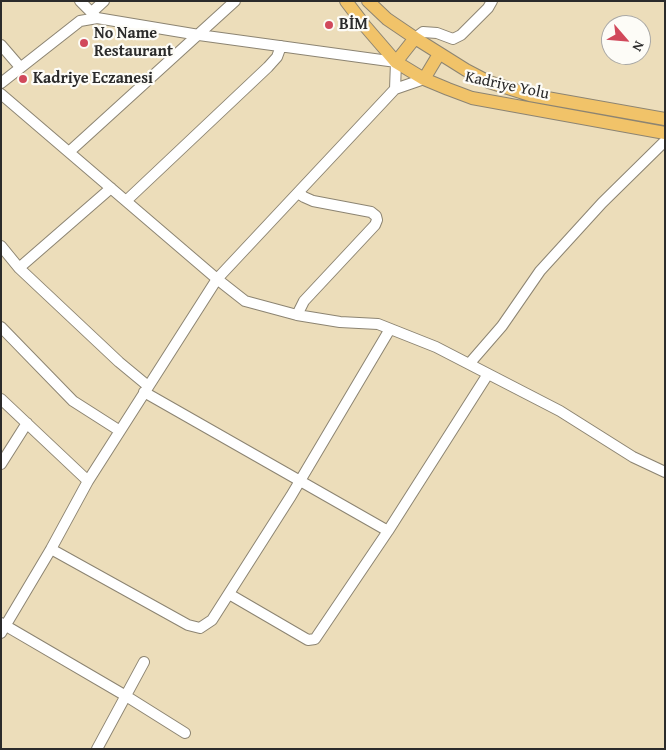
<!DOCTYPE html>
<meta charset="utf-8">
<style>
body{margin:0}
#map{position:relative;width:666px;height:750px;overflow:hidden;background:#ecddba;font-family:"Gentium Book Plus",serif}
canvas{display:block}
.frame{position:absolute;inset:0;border:2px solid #2b2b2b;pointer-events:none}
.north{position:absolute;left:601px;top:15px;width:50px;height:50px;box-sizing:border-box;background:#fdfcf7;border:1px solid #a9a8a5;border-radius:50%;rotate:117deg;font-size:14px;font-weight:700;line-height:20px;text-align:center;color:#2b2b2b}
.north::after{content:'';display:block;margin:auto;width:18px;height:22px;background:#d1495b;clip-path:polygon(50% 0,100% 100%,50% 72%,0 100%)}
</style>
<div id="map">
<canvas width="666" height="750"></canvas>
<div class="frame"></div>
<div class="north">N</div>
</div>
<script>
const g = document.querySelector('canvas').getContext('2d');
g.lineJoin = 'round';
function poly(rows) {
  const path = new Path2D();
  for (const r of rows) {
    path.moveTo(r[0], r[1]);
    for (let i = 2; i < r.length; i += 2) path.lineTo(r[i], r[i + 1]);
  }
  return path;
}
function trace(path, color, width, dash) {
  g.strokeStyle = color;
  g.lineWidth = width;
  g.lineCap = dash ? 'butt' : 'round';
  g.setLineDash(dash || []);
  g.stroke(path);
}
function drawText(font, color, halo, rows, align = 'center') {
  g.font = font + ' "Gentium Book Plus",serif';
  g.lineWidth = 4.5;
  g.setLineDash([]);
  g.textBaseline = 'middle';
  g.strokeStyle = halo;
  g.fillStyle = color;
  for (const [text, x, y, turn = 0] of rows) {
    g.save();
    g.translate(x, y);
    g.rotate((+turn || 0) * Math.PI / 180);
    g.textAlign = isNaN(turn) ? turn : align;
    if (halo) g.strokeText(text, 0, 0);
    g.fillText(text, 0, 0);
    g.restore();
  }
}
const minor = poly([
 [80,1,97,18],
 [92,12,104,1],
 [415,38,423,32,437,33,453,39,461,35,488,8,492,1],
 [1,45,20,67],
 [1,83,80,21,97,18,199,35,396,62,395,89],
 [1,94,217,279,245,301,297,315,340,322,378,324,436,347,560,411,633,457,665,472],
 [69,152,235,1],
 [126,201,268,67,277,57,281,46],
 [1,246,19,268,119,362,148,386],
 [19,268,111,188],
 [297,315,304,301,375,225,377,220,376,216,371,212,313,201,304,197,298,193],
 [1,327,73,401,120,431],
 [469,364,502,326,540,271,602,203,665,141],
 [144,392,388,531,488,374],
 [1,399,88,481],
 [1,464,27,423],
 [51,549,188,625,200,628,212,620,291,496,390,329],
 [229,594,308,640,315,639,388,531],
 [1,623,126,696,185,733],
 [1,633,51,549,88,481,217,279,395,89,424,79],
 [97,749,144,662]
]);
const major = poly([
 [346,1,365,26,396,62,424,79,448,89,472,98,665,133],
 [368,1,387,19,415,38,466,70,489,82,530,95,665,119],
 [396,62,415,38],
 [424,79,439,54]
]);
trace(minor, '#8c8472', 12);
trace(major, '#8c8472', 14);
trace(minor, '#fff', 10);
trace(major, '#f1c369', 12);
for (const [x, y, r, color] of [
 [329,25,5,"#d1495b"],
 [84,43,5,"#d1495b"],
 [23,79,5,"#d1495b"]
]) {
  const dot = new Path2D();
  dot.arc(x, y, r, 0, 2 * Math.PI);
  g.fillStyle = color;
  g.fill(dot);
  trace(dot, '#fdfcf7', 2);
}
drawText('bold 16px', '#2b2b2b', '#fdfcf7', [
 ["BİM",339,25],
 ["No Name",94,34],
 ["Restaurant",94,52],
 ["Kadriye Eczanesi",33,79]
], 'left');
drawText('16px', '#2b2b2b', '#fdfcf7', [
 ["Kadriye Yolu",507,86,12]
]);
</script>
